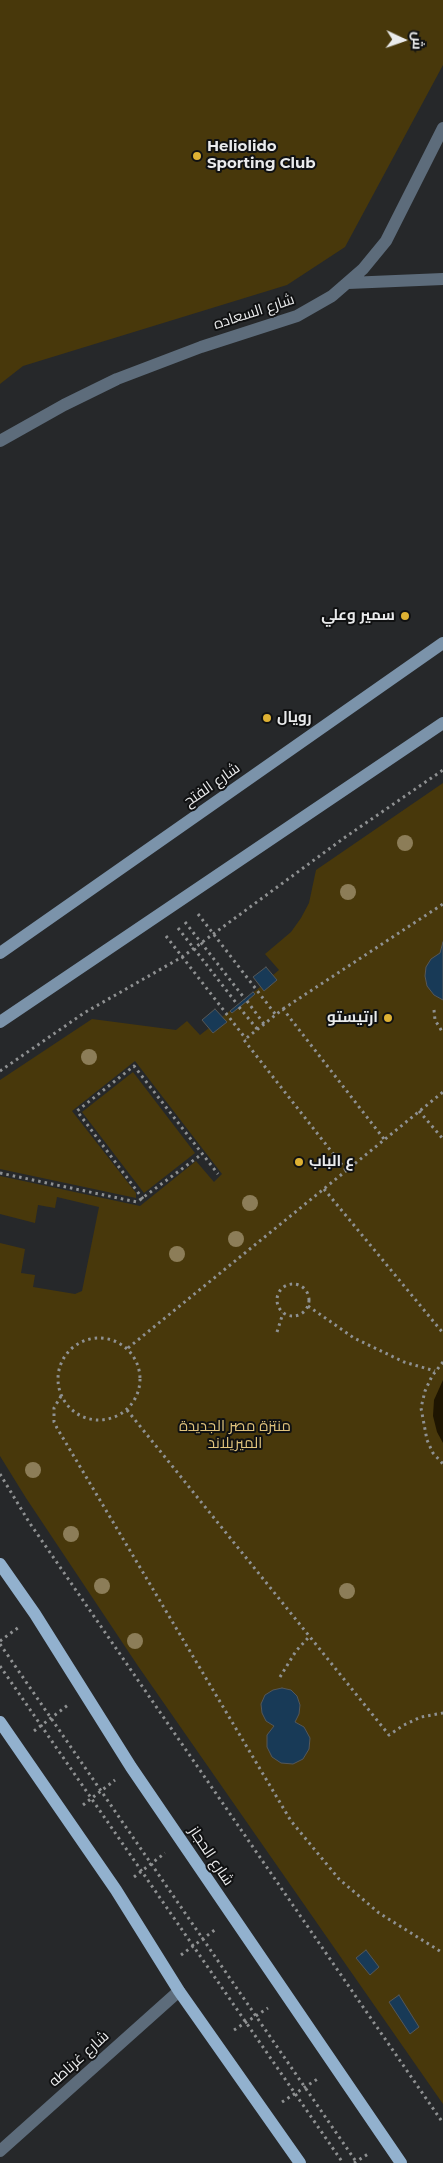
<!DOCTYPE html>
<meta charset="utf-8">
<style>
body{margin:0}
#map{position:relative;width:443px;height:2163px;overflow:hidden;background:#26282a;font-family:Montserrat,Cairo,sans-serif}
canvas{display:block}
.north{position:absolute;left:378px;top:15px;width:50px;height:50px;-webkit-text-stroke:4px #101112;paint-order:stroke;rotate:93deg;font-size:14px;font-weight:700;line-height:20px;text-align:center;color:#eaebec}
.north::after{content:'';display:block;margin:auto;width:18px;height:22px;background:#eaebec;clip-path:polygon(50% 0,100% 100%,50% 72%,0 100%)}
</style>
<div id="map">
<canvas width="443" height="2163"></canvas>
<div class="north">ش</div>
</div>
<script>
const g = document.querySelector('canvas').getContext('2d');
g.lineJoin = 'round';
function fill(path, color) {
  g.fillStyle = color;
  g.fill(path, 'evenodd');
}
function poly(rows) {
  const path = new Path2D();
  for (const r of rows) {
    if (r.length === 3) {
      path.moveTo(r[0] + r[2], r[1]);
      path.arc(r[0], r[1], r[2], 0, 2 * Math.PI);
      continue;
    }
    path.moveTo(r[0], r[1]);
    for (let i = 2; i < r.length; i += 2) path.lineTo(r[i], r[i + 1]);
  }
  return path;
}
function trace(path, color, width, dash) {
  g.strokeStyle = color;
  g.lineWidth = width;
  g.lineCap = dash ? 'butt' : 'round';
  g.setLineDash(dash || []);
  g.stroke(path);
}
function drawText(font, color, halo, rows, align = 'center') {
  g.font = font + ' Montserrat,Cairo,sans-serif';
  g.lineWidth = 4;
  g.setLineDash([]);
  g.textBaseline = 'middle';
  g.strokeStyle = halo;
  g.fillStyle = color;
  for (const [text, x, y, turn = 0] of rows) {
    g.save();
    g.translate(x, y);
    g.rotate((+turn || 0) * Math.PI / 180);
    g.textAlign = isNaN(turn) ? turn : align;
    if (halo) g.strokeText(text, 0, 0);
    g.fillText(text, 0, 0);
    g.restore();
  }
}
fill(poly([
 [0,0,443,0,443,65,345,247,287,285,23,366,0,384],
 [443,783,443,2104,138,1666,26,1498,0,1456,0,1243,25,1249,21,1273,35,1275,33,1287,75,1294,82,1291,99,1207,57,1197,55,1208,38,1205,35,1223,0,1214,0,1176,140,1206,196,1161,214,1182,222,1174,135,1061,72,1111,136,1193,136,1198,0,1169,0,1080,92,1019,176,1030,187,1021,200,1035,209,1028,202,1020,215,1009,222,1017,260,987,253,977,266,967,273,975,279,970,265,954,291,932,301,918,309,903,316,870],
 [133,1072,195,1153,144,1193,82,1112]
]), '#48380b');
fill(poly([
 [443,1380,443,1443,437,1432,433,1416,434,1400]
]), '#1e1501');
const building = poly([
 [443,942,443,1000,434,995,427,986,425,976,426,967,431,959,440,953,443,942],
 [266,967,277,980,264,991,253,977,266,967],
 [253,992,255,994,247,1001,232,1013,230,1011,253,992],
 [215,1009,227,1022,213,1033,202,1020,215,1009],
 [282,1688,291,1690,297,1696,300,1705,299,1714,295,1722,304,1727,310,1738,309,1749,303,1759,293,1764,281,1763,272,1757,267,1747,267,1735,274,1726,266,1721,262,1713,261,1704,265,1695,273,1690,282,1688],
 [366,1950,379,1967,370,1975,356,1958,366,1950],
 [399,1995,419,2027,410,2034,389,2002,399,1995]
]);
fill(building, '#183a57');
trace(building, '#545759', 1);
trace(poly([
 [198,914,276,1015],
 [185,922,245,999],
 [178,928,237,1004],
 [166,936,246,1039],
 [247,1001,264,1024],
 [239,1007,258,1030],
 [283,1009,443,904],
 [434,1010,435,1020,443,1033],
 [0,1071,84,1013,182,957,344,838,443,770],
 [419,1111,443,1139],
 [346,1170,244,1040,283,1009,384,1139],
 [0,1173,137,1202,202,1154],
 [324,1189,443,1333],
 [143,1199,77,1111,134,1066,218,1174],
 [293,1300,16],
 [308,1306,354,1338,404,1362,435,1371],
 [277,1332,283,1313],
 [99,1379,41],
 [128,1348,443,1092],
 [443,1362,432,1376,425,1391,421,1408,427,1440,433,1453,443,1464],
 [61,1396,54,1408,54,1422,57,1428,291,1821,339,1879,379,1913,443,1953],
 [127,1410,389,1735,404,1725,421,1717,443,1713],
 [0,1474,29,1522,443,2123],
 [0,1641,19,1627],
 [0,1644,357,2163],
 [0,1666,343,2163],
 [280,1677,296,1651,308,1638],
 [34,1731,68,1705],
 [83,1805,115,1780],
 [134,1877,165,1853],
 [181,1955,216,1929],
 [234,2030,268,2008],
 [282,2102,319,2078],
 [354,2163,368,2154]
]), '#8f9192', 3, [2.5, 4]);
trace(poly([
 [348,283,443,279],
 [0,441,64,405,117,379,201,347,297,316,332,296,363,269,386,241,443,128],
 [0,2151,179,1991]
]), '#5d6c7b', 12);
trace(poly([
 [0,953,443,643],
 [0,1022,443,723]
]), '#7b93aa', 12);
trace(poly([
 [0,1564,35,1614,131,1767,401,2163],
 [0,1722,116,1890,179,1991,300,2163]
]), '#92b1ce', 12);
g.fillStyle = '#8c7d58';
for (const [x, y] of [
 [405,843],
 [348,892],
 [89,1057],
 [250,1203],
 [236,1239],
 [177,1254],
 [33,1470],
 [71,1534],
 [102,1586],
 [347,1591],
 [135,1641]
]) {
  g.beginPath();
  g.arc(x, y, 8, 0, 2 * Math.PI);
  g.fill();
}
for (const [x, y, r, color] of [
 [197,156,5,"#deb133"],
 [405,616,5,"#deb133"],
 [267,718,5,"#deb133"],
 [388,1018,5,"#deb133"],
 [299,1162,5,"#deb133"]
]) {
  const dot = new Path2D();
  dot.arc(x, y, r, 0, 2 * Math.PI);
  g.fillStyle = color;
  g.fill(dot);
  trace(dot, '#101112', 2);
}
drawText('bold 15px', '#eaebec', '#101112', [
 ["Heliolido",207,147],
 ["Sporting Club",207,164],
 ["سمير وعلي",395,616,"right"],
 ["رويال",277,718],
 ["ارتيستو",378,1018,"right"],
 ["ع الباب",309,1162]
], 'left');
drawText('15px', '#eaebec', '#101112', [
 ["شارع السعاده",254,312,-18],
 ["شارع الفتح",212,785,-35],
 ["شارع الحجاز",211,1856,56],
 ["شارع غرناطه",79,2059,-42]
]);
drawText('15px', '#e0c37d', '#101112', [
 ["منتزة مصر الجديدة",235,1427],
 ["الميريلاند",235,1444]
]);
</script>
